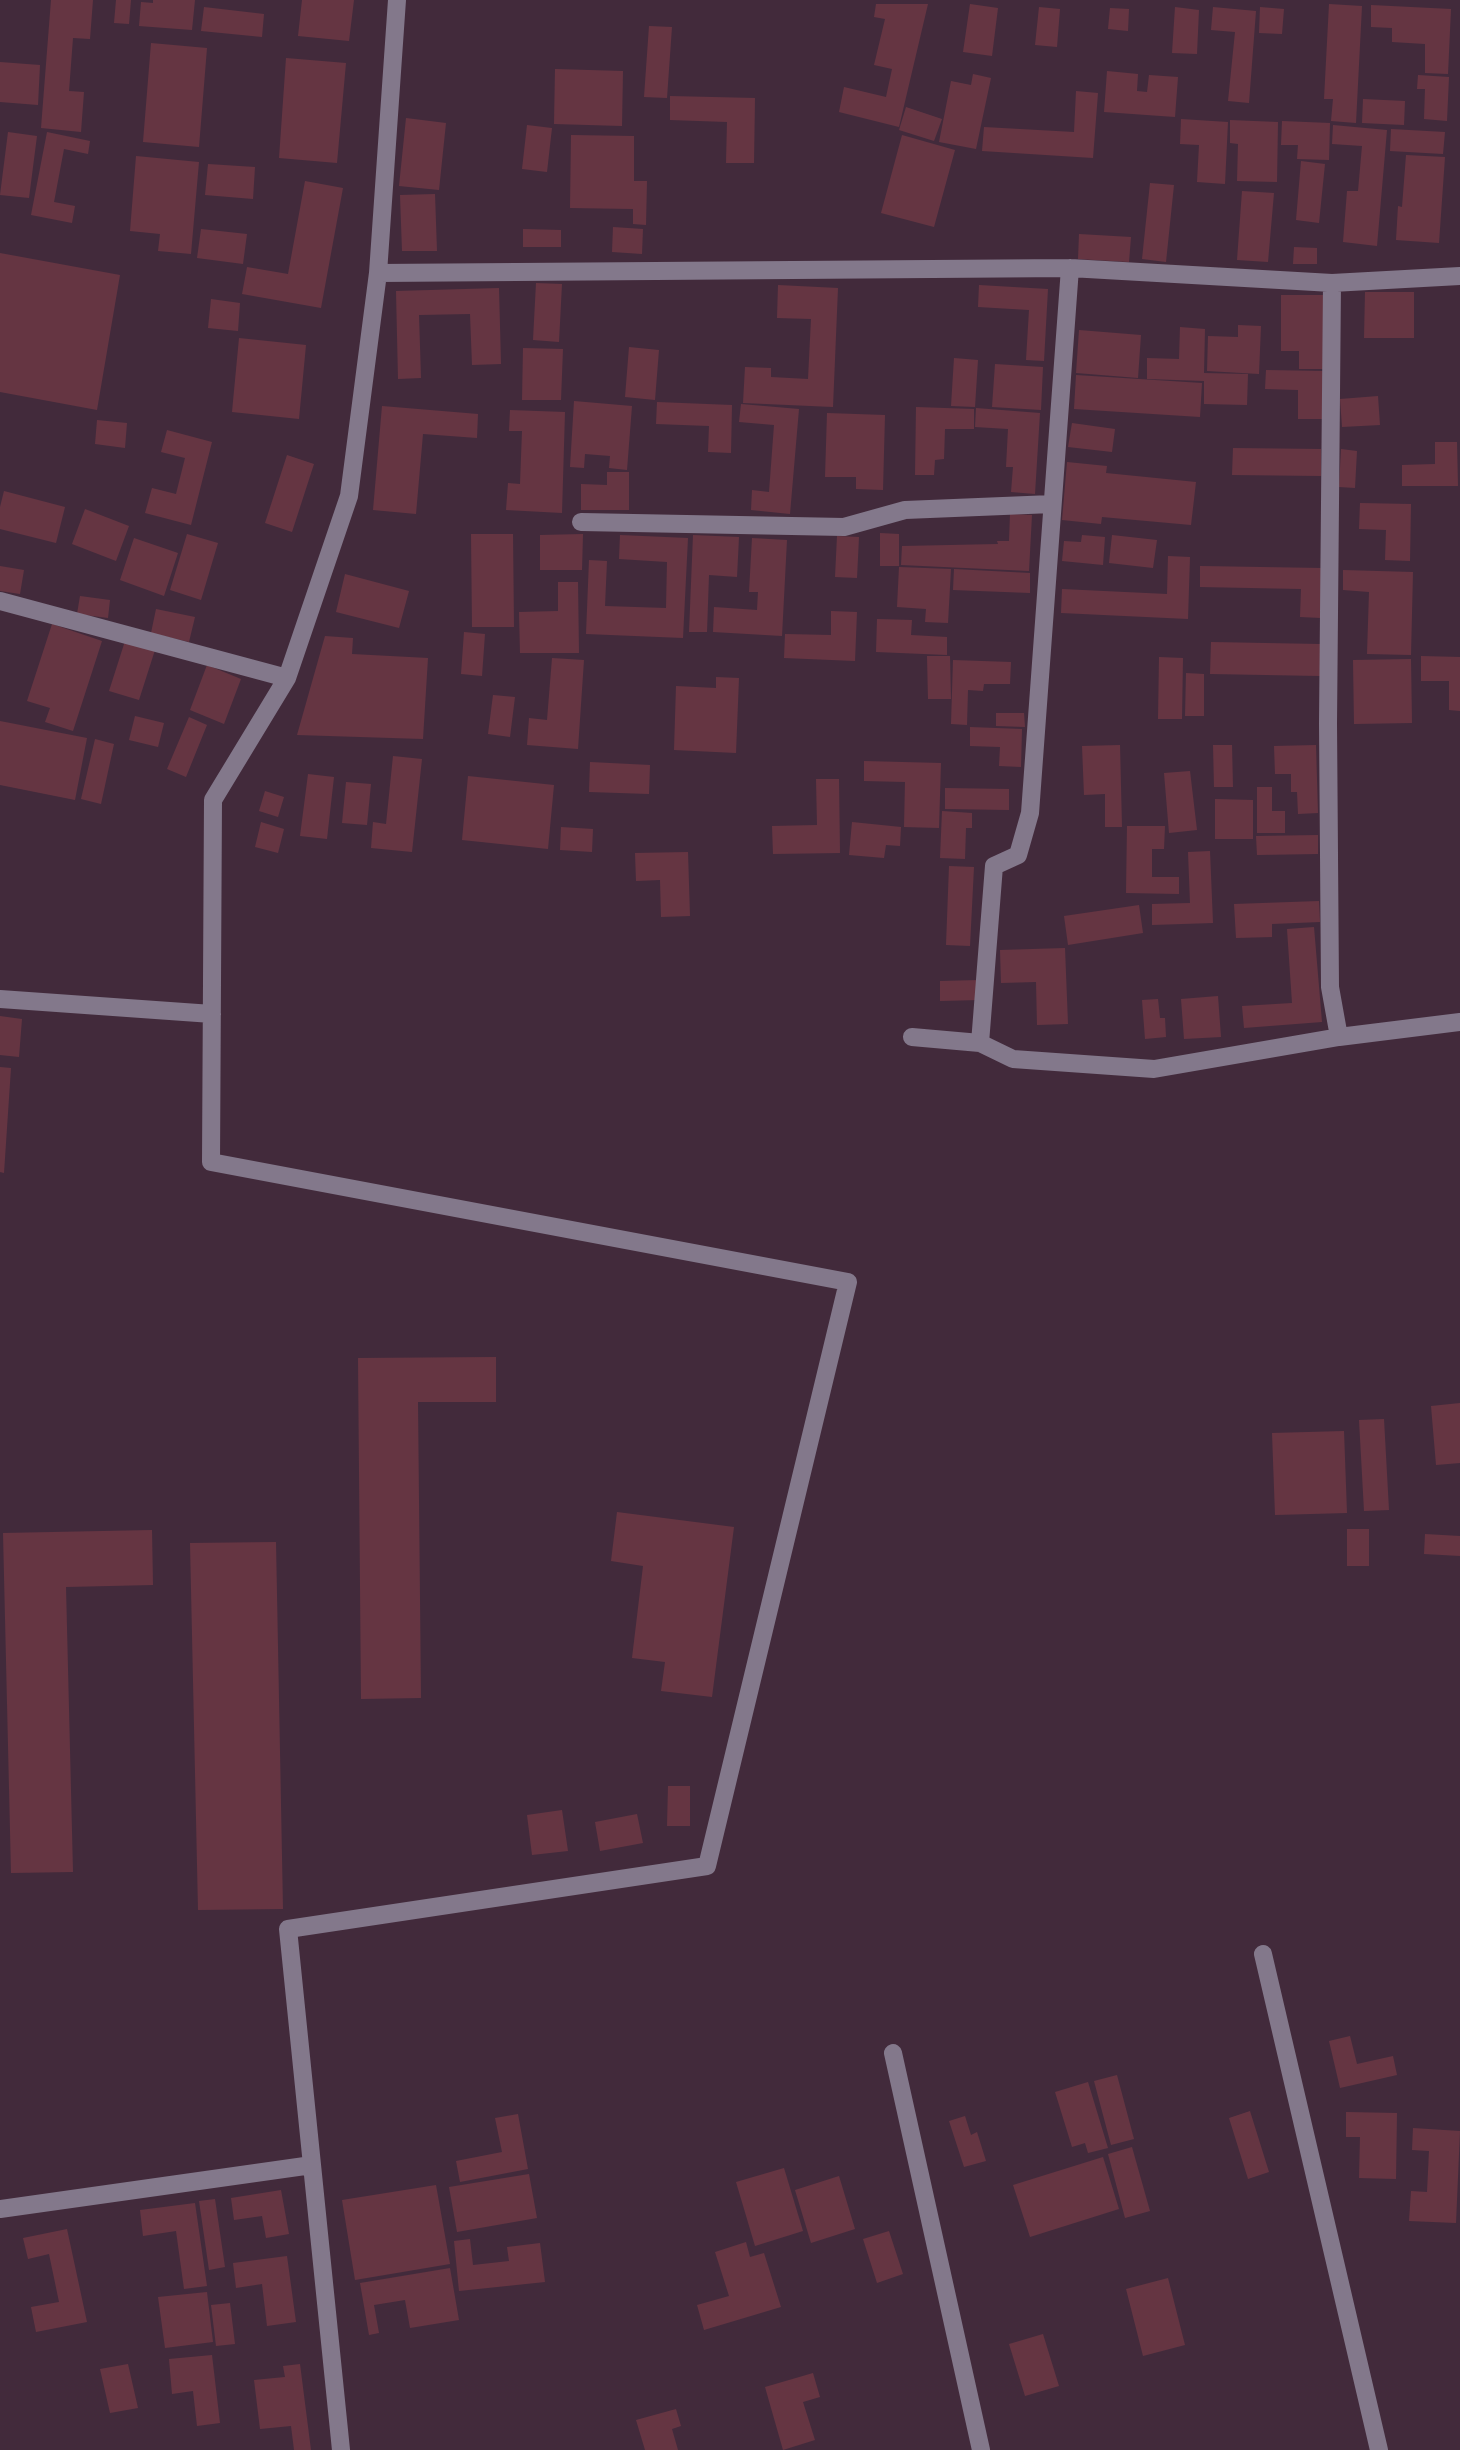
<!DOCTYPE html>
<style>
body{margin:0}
canvas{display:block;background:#422a3b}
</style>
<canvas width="1460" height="2450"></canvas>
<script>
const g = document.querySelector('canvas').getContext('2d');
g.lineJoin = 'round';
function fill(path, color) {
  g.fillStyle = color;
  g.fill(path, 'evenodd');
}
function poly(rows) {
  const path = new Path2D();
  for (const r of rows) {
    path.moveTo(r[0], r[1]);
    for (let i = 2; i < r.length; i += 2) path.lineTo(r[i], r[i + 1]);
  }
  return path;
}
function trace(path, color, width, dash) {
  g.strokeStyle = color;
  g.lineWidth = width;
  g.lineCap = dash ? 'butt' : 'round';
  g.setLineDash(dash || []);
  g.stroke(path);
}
fill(poly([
 [51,0,93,0,90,39,73,38,69,91,84,92,81,132,41,128],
 [116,0,131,0,129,24,114,23],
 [153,0,195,0,192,30,139,26,141,2,153,3],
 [302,0,354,0,349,41,298,36],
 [876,4,928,4,899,127,839,112,844,87,886,97,892,69,874,65,885,19,874,17],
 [970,4,998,8,992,56,963,52],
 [1329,4,1362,6,1356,123,1331,121,1333,99,1324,99],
 [1371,5,1451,9,1448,74,1425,73,1425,44,1392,42,1392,28,1371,27],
 [204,7,264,14,262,37,201,31],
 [1039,7,1060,9,1057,47,1035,45],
 [1175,7,1199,10,1197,54,1172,53],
 [1213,7,1256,11,1249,103,1228,101,1235,32,1211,30],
 [1260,7,1284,9,1282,34,1259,33],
 [1110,8,1129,9,1128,31,1108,29],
 [649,26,672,27,667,98,644,97],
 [151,43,207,48,199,147,143,142],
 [286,58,346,63,337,163,279,158],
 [0,62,40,65,38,105,0,102],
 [555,69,623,71,622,126,554,124],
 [1107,71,1138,74,1137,91,1147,92,1149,75,1178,77,1175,117,1104,112],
 [973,74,991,78,976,149,939,142,951,81,971,85],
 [1418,75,1449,77,1447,121,1424,119,1425,89,1417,89],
 [1076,91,1098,93,1093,158,982,151,984,127,1074,132],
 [670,96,755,98,754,163,726,163,727,122,670,120],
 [1363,99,1405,101,1404,125,1362,123],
 [906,107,942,119,934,141,899,130],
 [406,118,446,123,439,190,399,186],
 [1181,119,1228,122,1225,184,1197,182,1199,145,1180,144],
 [1230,120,1278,122,1277,182,1237,181,1238,144,1230,143],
 [1282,121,1330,123,1329,160,1297,159,1298,145,1281,145],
 [527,125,552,128,547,172,522,169],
 [1333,125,1387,130,1377,246,1343,242,1347,191,1358,191,1362,146,1332,144],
 [1391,129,1445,132,1443,154,1390,151],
 [8,132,37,136,29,198,0,195],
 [47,132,90,141,88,154,64,149,54,202,75,206,72,223,31,215],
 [571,135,634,136,634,181,647,181,646,225,633,224,633,209,570,208],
 [902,135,955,150,934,227,881,213],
 [1406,155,1445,157,1439,243,1396,240,1398,206,1402,207],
 [136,156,199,162,191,254,158,251,160,234,130,231],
 [1301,161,1325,164,1319,223,1296,220],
 [208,164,255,167,253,199,205,195],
 [305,181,343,188,321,308,242,294,247,267,288,274],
 [1150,183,1174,185,1166,262,1142,259],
 [1242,191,1274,193,1268,262,1237,260],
 [435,194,437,251,402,251,400,195],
 [613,227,643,229,642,254,612,252],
 [201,229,247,234,243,264,197,258],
 [523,229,561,230,561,247,523,247],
 [1079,234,1131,237,1129,262,1078,259],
 [1294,247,1317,248,1317,264,1293,264],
 [0,253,120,275,97,410,0,392],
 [536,283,562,284,559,342,533,340],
 [778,285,838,288,833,407,743,403,745,367,771,368,771,377,808,379,811,319,777,318],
 [979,285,1048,289,1044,361,1026,360,1029,310,978,307],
 [499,288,501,364,472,365,470,314,419,315,421,378,398,379,396,291],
 [1365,292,1414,292,1414,338,1364,338],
 [1281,295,1325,295,1326,369,1299,369,1299,351,1281,351],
 [211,299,240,303,238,331,208,328],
 [1238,325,1261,326,1259,374,1207,371,1208,336,1238,337],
 [1180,327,1205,329,1204,373,1248,374,1247,405,1204,404,1204,381,1147,379,1147,358,1179,359],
 [1079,330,1141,335,1138,378,1076,373],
 [239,338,306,345,299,419,232,412],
 [629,347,659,350,655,400,625,397],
 [523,348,563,349,561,400,522,400],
 [954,358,978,360,975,407,951,406],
 [995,364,1043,367,1041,410,992,407],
 [1266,370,1324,371,1323,419,1298,419,1298,390,1265,389],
 [1076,375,1202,383,1200,417,1074,409],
 [1378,396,1380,425,1342,427,1340,399],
 [574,401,632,406,627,470,609,468,610,456,585,454,584,468,570,467],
 [657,402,732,405,731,453,708,452,709,426,656,424],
 [741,404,799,409,790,514,751,510,752,490,769,492,774,425,739,422],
 [382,406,478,414,477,438,423,434,416,514,373,510],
 [916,407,974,409,974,429,945,429,944,459,935,460,934,475,915,475],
 [976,408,1040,413,1035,494,1011,492,1013,467,1006,467,1008,429,975,427],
 [510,410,565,412,562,513,506,510,508,483,520,484,522,431,509,431],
 [827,413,885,415,883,490,856,489,856,477,825,477],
 [97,420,127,423,125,448,95,444],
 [1072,423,1115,429,1112,452,1068,447],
 [167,430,212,442,191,525,145,513,152,488,176,494,185,458,161,452],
 [1435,442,1457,442,1458,486,1402,486,1402,465,1435,464],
 [1233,448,1321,449,1321,476,1232,475],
 [1341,449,1357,451,1355,488,1339,487],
 [287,455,314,464,292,532,265,523],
 [1067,462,1107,466,1106,473,1196,482,1191,525,1102,517,1101,524,1062,520],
 [607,472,629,472,629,510,581,510,581,484,607,485],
 [4,491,65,507,56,543,0,529,0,507],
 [1360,503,1411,504,1410,561,1385,560,1386,530,1359,529],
 [85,509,129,526,116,561,72,544],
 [1010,514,1032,515,1029,571,901,565,902,546,998,544,997,541,1009,541],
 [880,533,899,534,899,566,880,566],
 [187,534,218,543,201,600,170,590],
 [471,534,513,534,514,627,472,627],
 [583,534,582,570,540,570,540,535],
 [620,535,688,538,683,638,586,634,589,560,607,561,605,606,666,608,667,562,619,559],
 [693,535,739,537,737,577,709,575,707,632,689,632],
 [1082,535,1105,537,1103,565,1062,561,1064,541,1081,542],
 [1112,535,1157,540,1153,568,1109,563],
 [837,536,859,537,857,578,835,577],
 [134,538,178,553,164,596,120,580],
 [752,538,787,540,782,636,713,632,714,607,757,610,758,592,749,592],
 [1168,556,1190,557,1188,619,1061,613,1062,589,1167,594],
 [0,566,24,570,20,594,0,591],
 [1200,566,1322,568,1321,618,1300,617,1301,589,1200,587],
 [899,567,951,569,948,623,925,622,926,609,897,607],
 [954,569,1030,573,1030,593,953,590],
 [1343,570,1413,572,1411,655,1367,654,1369,592,1343,590],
 [345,574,409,591,399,628,336,612],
 [558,582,578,582,579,653,520,653,519,612,558,611],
 [80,596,110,600,108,618,77,614],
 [156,609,195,617,189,642,151,633],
 [831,611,857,612,855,661,784,658,785,634,831,635],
 [877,619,912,620,911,635,947,637,947,655,876,652],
 [52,624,102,641,73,731,45,722,50,708,27,701],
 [464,632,485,634,482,676,461,674],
 [325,636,353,638,352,654,428,658,423,739,297,735],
 [125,641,155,650,139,700,109,691],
 [1211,642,1320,644,1320,676,1210,674],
 [927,656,950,656,951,699,928,699],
 [1421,656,1460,657,1460,711,1449,710,1449,681,1421,681],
 [1159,657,1183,658,1182,719,1158,719],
 [552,658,584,660,578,749,527,745,529,718,547,720],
 [1411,659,1412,723,1354,724,1353,660],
 [953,660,1011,662,1010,684,984,684,983,691,968,690,967,725,951,724],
 [207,665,241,679,224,724,190,710],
 [1186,673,1204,674,1204,716,1185,716],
 [716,677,739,678,736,753,674,750,676,686,716,688],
 [493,695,515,697,510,737,488,734],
 [996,713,1024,713,1025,727,996,726],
 [135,716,164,723,158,747,129,740],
 [189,717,207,725,186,777,167,769],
 [0,721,87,738,75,800,0,785],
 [970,727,1022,729,1021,767,999,766,1000,747,970,746],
 [95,739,114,744,101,804,81,799],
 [1120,745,1122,827,1105,827,1105,794,1084,795,1082,746],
 [1213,745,1232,745,1233,787,1214,787],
 [1316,745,1318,813,1298,814,1297,792,1291,792,1291,774,1275,774,1274,746],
 [393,756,422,759,412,852,371,848,373,822,386,824],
 [864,761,941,763,939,828,904,827,905,782,864,781],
 [590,762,650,765,649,794,589,792],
 [1190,771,1197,830,1169,833,1164,773],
 [308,774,334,777,327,839,300,836],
 [468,776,554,785,548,849,462,840],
 [816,779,839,779,840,853,773,854,772,826,817,825],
 [346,782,371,784,367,825,342,823],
 [1257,787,1272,787,1272,811,1285,811,1285,833,1257,833],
 [945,788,1009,789,1009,810,945,809],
 [265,791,284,797,278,817,259,811],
 [1215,799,1253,800,1253,839,1215,839],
 [942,811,972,813,972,828,966,828,965,859,940,858],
 [261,822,284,829,278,853,255,847],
 [852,822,901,827,900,846,886,845,884,858,849,855],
 [1127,826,1165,826,1164,849,1152,849,1152,877,1179,877,1179,894,1126,893],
 [561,827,593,829,592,852,560,850],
 [1318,835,1318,854,1257,855,1256,836],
 [1210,851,1213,923,1152,925,1152,904,1190,903,1188,852],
 [688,852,690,916,661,917,660,880,636,881,635,853],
 [949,866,974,867,970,946,946,945],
 [1319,901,1320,922,1272,924,1272,937,1236,938,1234,904],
 [1139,905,1143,933,1068,945,1064,916],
 [1314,927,1322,1022,1244,1028,1242,1006,1292,1003,1287,929],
 [1065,948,1068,1024,1037,1025,1036,982,1001,983,1000,950],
 [979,980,979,1000,940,1001,940,981],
 [1218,996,1221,1037,1184,1039,1181,999],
 [1158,999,1160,1018,1165,1018,1166,1037,1145,1039,1142,1000],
 [0,1016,22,1019,19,1057,0,1055],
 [0,1067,11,1068,4,1173,0,1172],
 [496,1357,496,1402,418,1402,421,1698,361,1699,358,1358],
 [1460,1403,1460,1463,1436,1465,1431,1406],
 [1384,1419,1389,1510,1364,1511,1359,1420],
 [1344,1431,1347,1513,1275,1515,1272,1433],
 [617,1512,734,1527,712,1697,661,1691,665,1662,632,1658,643,1566,611,1561],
 [1347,1529,1369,1529,1369,1566,1347,1566],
 [152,1530,153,1585,66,1587,73,1872,11,1873,3,1533],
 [1425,1534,1460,1536,1460,1556,1424,1554],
 [276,1542,283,1909,198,1910,190,1543],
 [668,1786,690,1786,690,1826,667,1826],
 [562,1810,568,1851,532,1855,527,1815],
 [637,1814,643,1843,600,1851,595,1822],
 [1350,2036,1357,2064,1393,2056,1397,2075,1340,2088,1329,2041],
 [1117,2075,1134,2139,1111,2145,1094,2081],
 [1088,2082,1108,2148,1088,2153,1085,2143,1072,2147,1055,2092],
 [1250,2111,1269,2172,1248,2179,1229,2118],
 [1346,2112,1397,2113,1396,2179,1359,2178,1360,2137,1346,2137],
 [518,2114,528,2169,460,2182,456,2161,502,2152,495,2118],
 [965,2116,971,2135,977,2132,986,2161,964,2167,949,2121],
 [1413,2128,1460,2131,1456,2223,1409,2221,1411,2191,1427,2192,1429,2151,1412,2150],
 [1132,2147,1150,2211,1125,2218,1108,2154],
 [1103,2157,1119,2209,1030,2237,1013,2185],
 [784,2168,803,2231,755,2246,736,2182],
 [529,2174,537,2218,457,2232,449,2187],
 [839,2176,855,2229,811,2243,795,2190],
 [436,2185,450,2264,355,2280,342,2200],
 [281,2190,289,2234,266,2238,262,2216,234,2220,231,2198],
 [215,2199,225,2267,209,2270,199,2201],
 [195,2203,207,2286,184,2289,176,2231,143,2236,140,2210],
 [67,2229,87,2322,36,2332,31,2307,59,2302,49,2254,28,2259,23,2238],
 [889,2231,903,2274,877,2283,863,2239],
 [470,2239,473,2265,509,2261,507,2247,540,2243,545,2282,459,2291,454,2241],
 [746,2242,750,2257,764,2253,781,2307,704,2330,697,2305,729,2296,715,2252],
 [287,2256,296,2322,267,2326,262,2284,236,2288,233,2263],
 [450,2268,459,2320,410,2328,405,2300,374,2305,379,2333,369,2335,360,2283],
 [1168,2278,1185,2345,1143,2356,1126,2289],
 [207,2292,213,2342,165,2348,158,2297],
 [230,2303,235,2344,216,2346,211,2305],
 [1043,2334,1059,2386,1025,2396,1009,2344],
 [212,2355,220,2423,197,2426,193,2391,172,2394,169,2359],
 [128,2364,138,2408,110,2413,100,2369],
 [300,2364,311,2450,294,2450,291,2426,260,2429,254,2380,285,2377,283,2366],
 [813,2373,820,2397,803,2402,815,2440,783,2450,765,2387],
 [676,2409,681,2426,672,2429,678,2450,645,2450,636,2420]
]), '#653542');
trace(poly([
 [378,273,1070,268,1332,283,1460,276],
 [1332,283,1328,723,1330,987,1339,1037],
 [581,522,844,527,905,510,1052,504],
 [0,601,287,678],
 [0,999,212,1014],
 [912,1037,980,1043,1013,1059,1154,1069,1339,1037,1460,1022],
 [980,1043,994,866,1018,855,1030,813,1070,268],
 [1263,1954,1379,2450],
 [893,2053,981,2450],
 [0,2209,312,2165],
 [341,2450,288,1929,707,1866,848,1282,211,1162,213,800,287,678,349,496,378,273,397,0]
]), '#83788b', 18);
</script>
